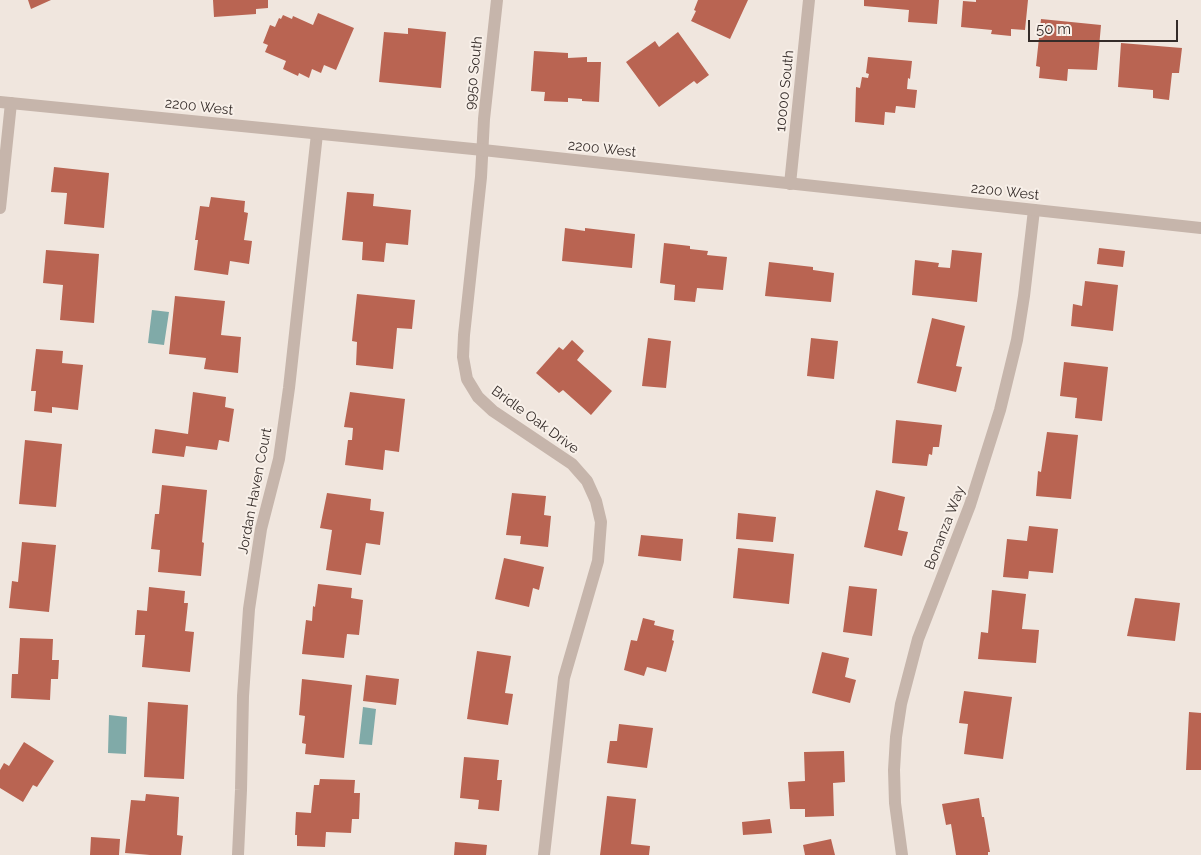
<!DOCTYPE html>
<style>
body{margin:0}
#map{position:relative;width:1201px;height:855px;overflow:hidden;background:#f0e6de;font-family:Raleway,sans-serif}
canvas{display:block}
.scale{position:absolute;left:1028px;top:20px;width:150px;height:22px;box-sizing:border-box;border:2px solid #352c29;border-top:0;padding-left:6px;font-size:15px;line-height:18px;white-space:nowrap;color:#352c29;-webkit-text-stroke:4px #f8f0e9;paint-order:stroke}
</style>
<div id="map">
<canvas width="1201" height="855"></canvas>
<div class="scale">50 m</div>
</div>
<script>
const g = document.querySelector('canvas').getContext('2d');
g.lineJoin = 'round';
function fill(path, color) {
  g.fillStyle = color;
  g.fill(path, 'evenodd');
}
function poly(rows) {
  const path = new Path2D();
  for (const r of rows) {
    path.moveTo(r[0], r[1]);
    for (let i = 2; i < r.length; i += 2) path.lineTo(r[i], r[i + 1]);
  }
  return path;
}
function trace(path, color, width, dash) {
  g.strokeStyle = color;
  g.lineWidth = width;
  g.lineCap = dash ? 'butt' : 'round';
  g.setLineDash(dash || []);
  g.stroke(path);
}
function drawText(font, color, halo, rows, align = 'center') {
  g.font = font + ' Raleway,sans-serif';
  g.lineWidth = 4;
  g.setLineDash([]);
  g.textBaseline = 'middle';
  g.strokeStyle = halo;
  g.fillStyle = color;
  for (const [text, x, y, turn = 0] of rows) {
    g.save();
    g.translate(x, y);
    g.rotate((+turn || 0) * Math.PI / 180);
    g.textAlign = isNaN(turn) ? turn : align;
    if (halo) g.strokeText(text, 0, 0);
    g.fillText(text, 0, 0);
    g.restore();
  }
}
fill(poly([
 [152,310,169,312,164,345,148,343],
 [363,707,376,709,372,745,359,744],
 [109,715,127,717,126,754,108,753]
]), '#80aaa8');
fill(poly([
 [28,0,51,0,31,9],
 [213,0,268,0,268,8,256,9,256,14,214,17],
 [698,0,748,0,730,39,691,21,696,11,694,10],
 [864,0,939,0,937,24,908,22,909,10,864,6],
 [976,0,1028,0,1025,30,1011,29,1011,36,991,34,992,30,961,27,963,1,976,2],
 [318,13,354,28,336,70,324,65,321,73,312,69,309,78,299,73,298,76,283,69,286,61,265,52,268,45,263,43,270,25,275,27,279,18,281,19,283,15,292,19,293,16,313,25],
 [1041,19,1101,25,1097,70,1068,69,1067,81,1039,78,1040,67,1036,66],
 [408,28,446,32,441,88,379,82,384,32,408,34],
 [678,32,709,75,697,84,694,81,659,107,626,62,655,41,659,47],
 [1121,43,1182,48,1179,73,1172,73,1169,100,1153,98,1153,90,1118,87],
 [534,51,568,53,568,58,587,57,587,62,601,62,599,102,582,101,582,99,568,98,568,102,544,101,545,92,531,91],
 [868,57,912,61,910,79,908,78,907,89,917,90,915,108,896,106,895,113,885,112,884,125,855,122,856,87,860,88,862,77,868,78,869,74,866,73],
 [54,167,109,173,104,228,64,224,67,193,51,192],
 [347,192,374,194,373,206,411,210,408,245,386,243,384,262,362,260,363,242,342,240],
 [211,197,245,201,244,212,248,213,244,240,252,241,249,264,230,261,228,275,194,270,198,240,195,240,200,206,209,207],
 [565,228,585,231,585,228,635,234,632,268,562,261],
 [664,243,690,246,690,249,708,251,707,255,727,257,723,290,697,288,695,302,674,300,675,285,660,283],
 [1099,248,1125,251,1123,267,1097,264],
 [46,250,99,254,94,323,60,320,63,285,43,283],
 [952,250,982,253,977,302,912,295,915,260,939,263,938,267,950,268],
 [769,262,813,267,813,270,834,273,831,302,765,296],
 [1085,281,1118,285,1113,331,1071,326,1073,304,1082,306],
 [357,294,415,300,412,329,397,328,393,369,356,365,357,342,352,341],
 [175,296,225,301,221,335,241,337,238,373,204,369,206,358,169,354],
 [932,318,965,326,956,366,962,367,956,392,917,383],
 [648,338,671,341,666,388,642,386],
 [811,338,838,341,834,379,807,376],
 [572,340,584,351,577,360,612,391,591,415,563,390,559,393,536,373,559,347,563,350],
 [36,349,63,351,62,363,83,365,78,410,52,407,52,413,34,411,36,391,31,391],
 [1064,362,1108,367,1102,421,1075,418,1077,398,1060,396],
 [193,392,226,397,225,407,234,409,229,442,219,440,217,450,186,446,184,457,152,453,155,429,188,434],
 [350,392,405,399,399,452,385,450,383,470,345,465,348,440,352,440,353,428,344,427],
 [896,420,942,425,939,447,933,447,932,455,929,454,927,466,892,463],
 [1047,432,1078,435,1071,499,1036,496,1038,471,1041,472],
 [25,440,62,444,56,507,19,504],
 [162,485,207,490,202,542,204,543,201,576,158,572,160,550,151,549,155,514,159,514],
 [876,490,905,497,898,530,908,532,902,556,864,547],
 [327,493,371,499,370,510,384,512,380,545,366,543,361,575,326,570,332,530,320,528],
 [512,493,546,496,544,515,551,516,548,547,520,544,521,536,506,535],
 [738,513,776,517,773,542,736,539],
 [1029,526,1058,529,1053,573,1029,571,1028,579,1003,577,1007,539,1027,541],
 [641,535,683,539,681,561,638,556],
 [22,542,56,545,49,612,9,608,12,581,18,582],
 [738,548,794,554,789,604,733,598],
 [504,558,544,567,539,590,533,588,529,607,495,599],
 [318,584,352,588,351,598,363,600,359,635,347,634,344,658,302,654,306,620,312,621,313,606,315,607],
 [849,586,877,589,872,636,843,632],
 [149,587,185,591,184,603,188,603,185,631,194,632,190,672,142,667,145,635,135,635,137,610,147,611],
 [992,590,1026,594,1022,629,1039,630,1036,663,978,659,981,632,988,633],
 [1135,598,1180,603,1175,641,1127,636],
 [643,618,655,621,654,625,674,630,672,640,674,641,666,672,647,667,644,676,624,670,631,640,637,641],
 [20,638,53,639,52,660,59,660,58,679,51,679,50,700,11,698,12,674,18,674],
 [477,651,511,656,505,693,513,694,508,725,467,719],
 [822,652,849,658,845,677,856,680,850,703,812,693],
 [366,675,399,679,396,705,363,701],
 [302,679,352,685,344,758,305,754,306,744,302,743,305,716,299,715],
 [964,691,1012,697,1003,759,964,754,968,724,959,723],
 [148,702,188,705,184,779,144,777],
 [1189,712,1201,713,1201,770,1186,770],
 [619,724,653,728,647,768,607,763,610,741,617,741],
 [24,742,54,761,37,787,33,785,23,802,0,788,0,770,4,763,9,766],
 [844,751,845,782,833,783,834,816,805,817,805,809,790,809,788,782,805,781,804,752],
 [464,757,499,760,497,780,502,780,499,811,478,809,479,800,460,798],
 [320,779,355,780,354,793,360,793,359,819,352,819,351,833,326,832,325,847,297,846,297,835,295,835,296,812,311,813,314,785,319,785],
 [146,794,179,797,177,835,183,836,181,855,150,855,125,853,131,800,145,801],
 [607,796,636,799,631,844,650,846,649,855,600,855],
 [979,798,982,817,984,817,990,852,988,852,988,855,956,855,951,824,946,825,942,804],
 [770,819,772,833,743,835,742,822],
 [91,837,120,839,119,855,90,855],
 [831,839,835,855,805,855,803,845],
 [455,842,487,845,486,855,454,855]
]), '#b96452');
trace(poly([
 [497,0,484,119,481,177,464,335,463,357,467,379,478,397,493,411,572,464,587,481,596,501,601,522,598,561,564,678,544,855],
 [790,184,809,0],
 [0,208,11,103],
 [238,855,241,790,243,696,249,609,261,529,279,459,289,388,317,134],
 [902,855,895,803,894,770,896,737,901,704,918,639,970,505,1000,410,1017,340,1024,296,1034,210]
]), '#c6b5ab', 12);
trace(poly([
 [0,102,483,150,1201,228]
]), '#c6b5ab', 12);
drawText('14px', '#352c29', '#f8f0e9', [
 ["9950 South",474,73,-84],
 ["10000 South",785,91,-84],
 ["2200 West",199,107,6],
 ["2200 West",602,149,6],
 ["2200 West",1005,192,6],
 ["Bridle Oak Drive",535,420,36],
 ["Jordan Haven Court",255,491,-79],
 ["Bonanza Way",945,528,-69]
]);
</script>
